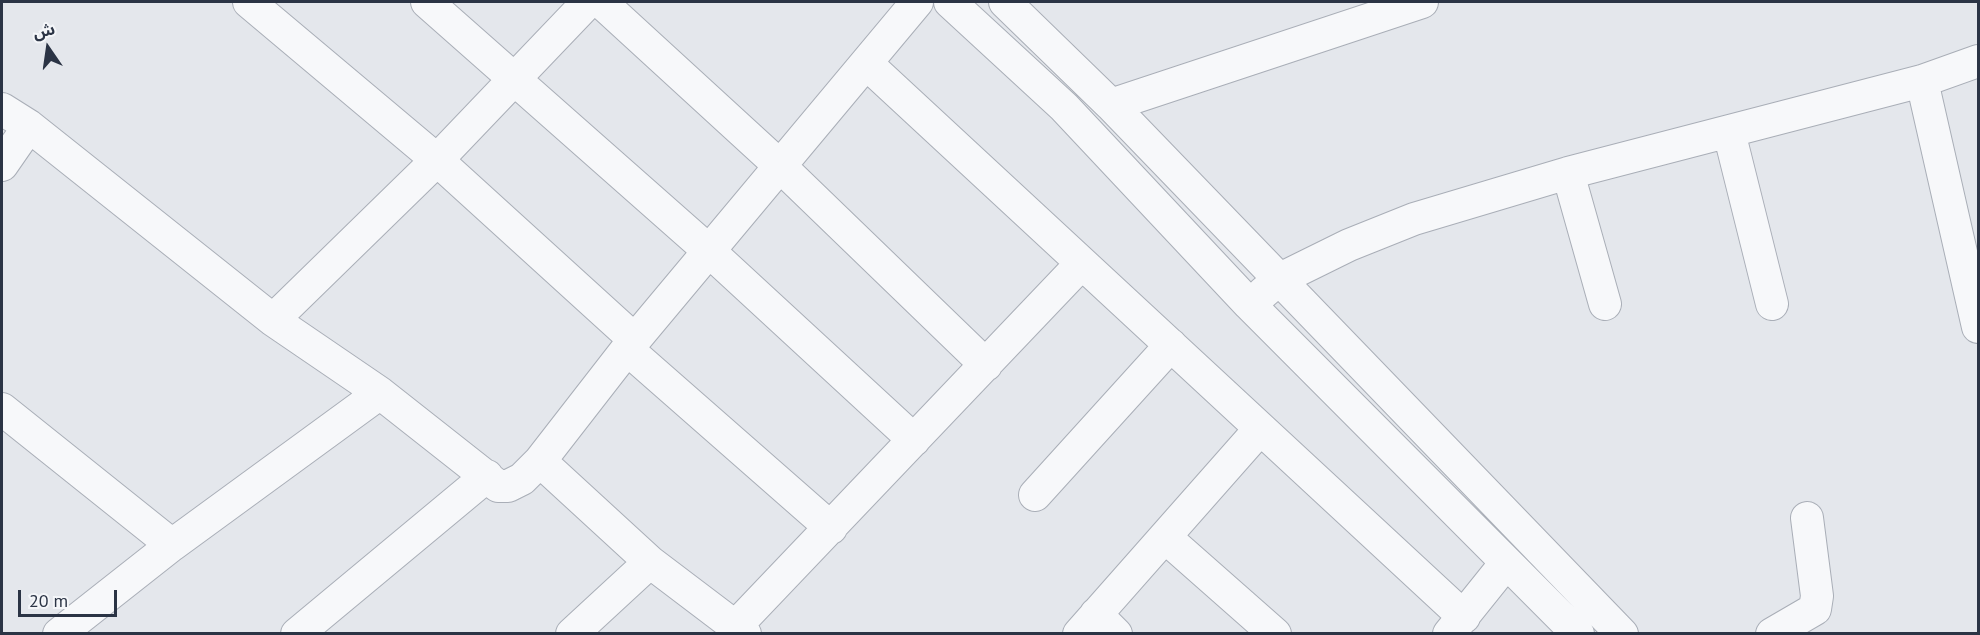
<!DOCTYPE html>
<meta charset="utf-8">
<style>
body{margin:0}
#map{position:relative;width:1980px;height:635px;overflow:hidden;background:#e4e7ec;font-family:"PT Sans","Noto Sans Arabic",sans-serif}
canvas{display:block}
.frame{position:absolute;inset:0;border:3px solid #2b3445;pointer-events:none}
.north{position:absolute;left:18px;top:18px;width:60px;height:60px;-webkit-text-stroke:4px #f4f6f9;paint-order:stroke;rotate:347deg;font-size:16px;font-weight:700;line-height:24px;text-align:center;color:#2b3445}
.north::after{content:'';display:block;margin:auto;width:21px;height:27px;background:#2b3445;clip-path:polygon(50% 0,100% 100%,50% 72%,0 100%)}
.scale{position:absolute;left:18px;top:590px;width:99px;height:27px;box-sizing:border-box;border:3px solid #2b3445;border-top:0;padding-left:8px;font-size:18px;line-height:21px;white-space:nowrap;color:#2b3445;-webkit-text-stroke:4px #f4f6f9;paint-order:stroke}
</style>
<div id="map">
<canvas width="1980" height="635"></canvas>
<div class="frame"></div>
<div class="north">ش</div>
<div class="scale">20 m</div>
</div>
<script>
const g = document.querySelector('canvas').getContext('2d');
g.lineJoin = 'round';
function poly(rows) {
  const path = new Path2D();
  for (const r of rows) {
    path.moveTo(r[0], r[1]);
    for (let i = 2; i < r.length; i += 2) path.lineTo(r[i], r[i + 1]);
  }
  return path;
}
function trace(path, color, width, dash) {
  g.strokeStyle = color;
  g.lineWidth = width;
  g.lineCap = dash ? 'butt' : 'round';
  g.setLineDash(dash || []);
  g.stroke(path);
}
const minor = poly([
 [249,2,437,160,635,340],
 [427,2,709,251,914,440],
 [601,2,780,166,986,365],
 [950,2,1064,107,1249,304,1578,634],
 [1005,2,1111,105,1622,634],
 [866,63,1464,617],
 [1922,81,1978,327],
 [1111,105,1422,2],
 [2,109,29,126,273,320,380,393,498,486,508,486,522,479,540,461,627,349,917,2],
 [1729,132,1772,304],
 [2,165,29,126],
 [1568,173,1605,304],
 [1263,293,1278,280,1349,245,1414,219,1568,173,1922,81,1978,61],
 [273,320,437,160,588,2],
 [627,349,831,528],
 [2,409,172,545],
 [540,461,650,562,745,634],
 [1035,495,1171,345],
 [1165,537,1275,634],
 [1096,614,1116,634],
 [736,626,1082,263],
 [59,634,172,545,380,393],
 [297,634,487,476],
 [572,634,650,562],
 [1079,634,1260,429],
 [1449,634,1506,563],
 [1772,634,1815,609,1817,596,1807,518]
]);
trace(minor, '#a9aeb7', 34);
trace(minor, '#f7f8fa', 32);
</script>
